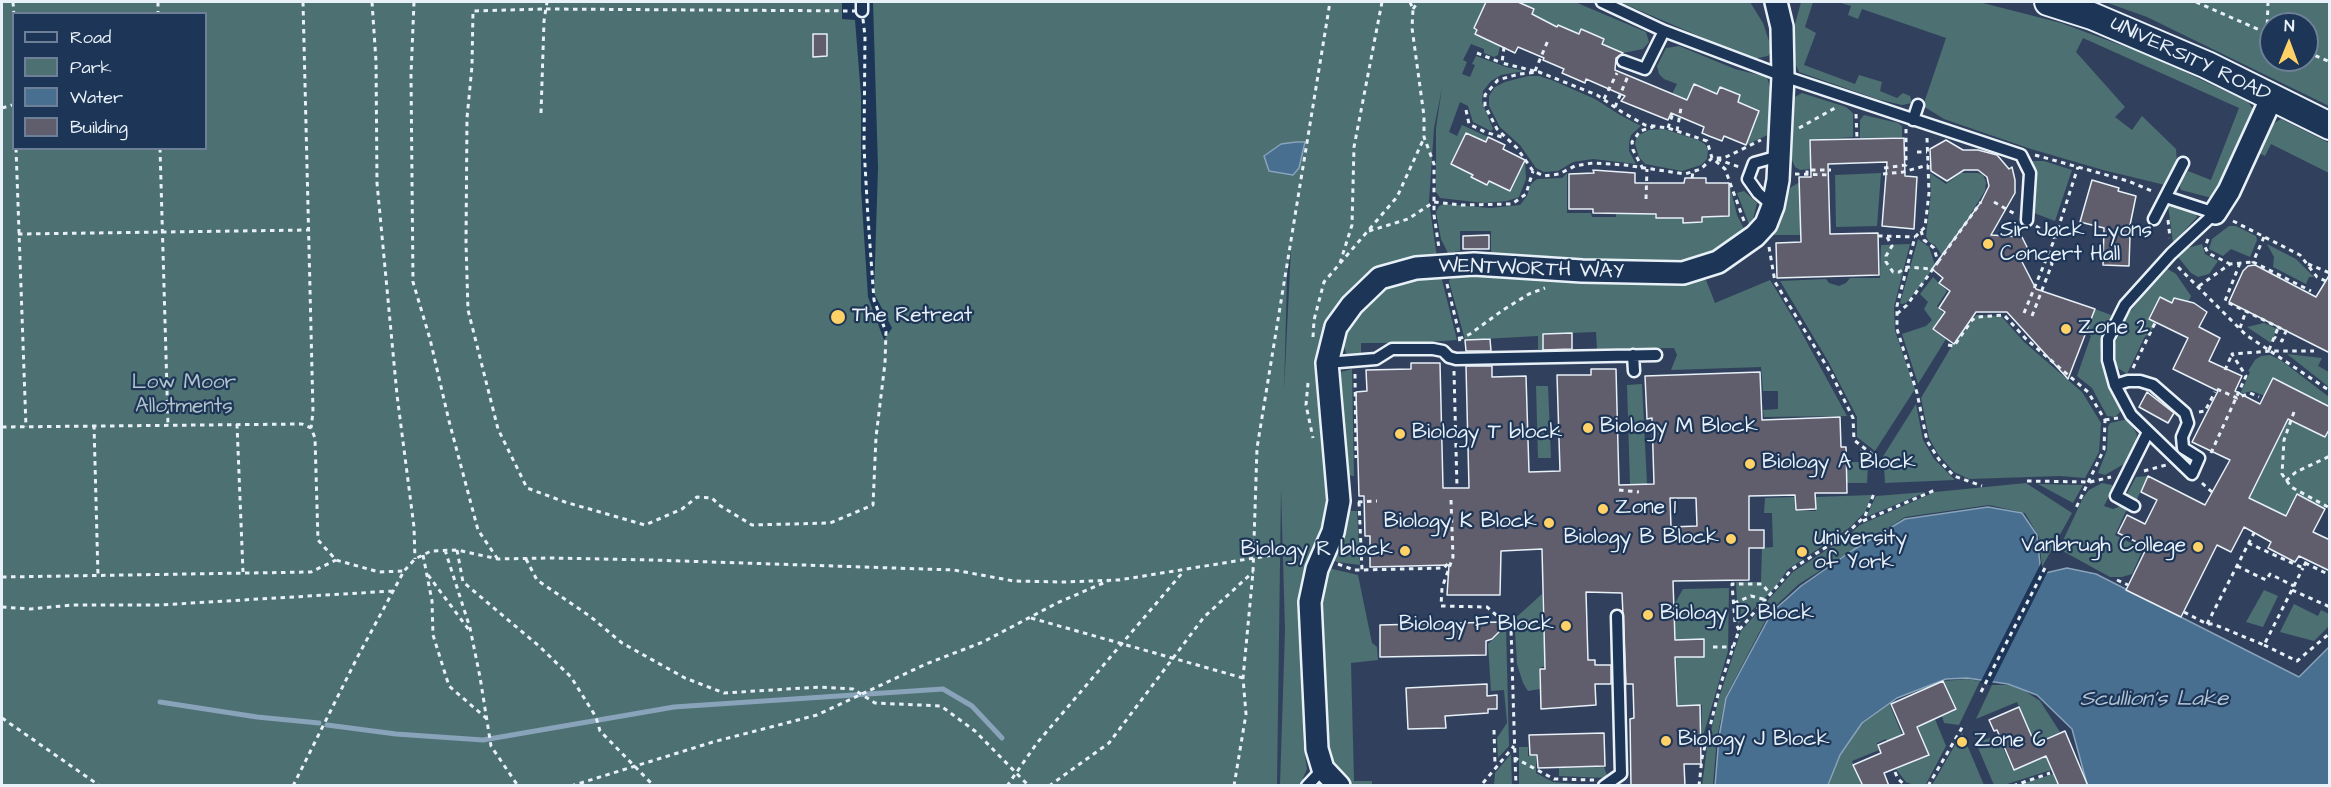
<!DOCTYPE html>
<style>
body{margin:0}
#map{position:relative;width:2331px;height:787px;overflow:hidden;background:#1d3557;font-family:"Architects Daughter",sans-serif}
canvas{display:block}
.frame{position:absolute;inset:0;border:3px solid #e8f1f8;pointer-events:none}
.legend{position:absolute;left:12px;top:12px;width:195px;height:138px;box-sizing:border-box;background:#1d3557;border:2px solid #6e8097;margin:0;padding:8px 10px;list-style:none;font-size:18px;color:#e8f1f8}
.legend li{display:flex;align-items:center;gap:12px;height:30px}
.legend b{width:30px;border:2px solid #6e8097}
.north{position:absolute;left:2259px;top:12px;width:60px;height:60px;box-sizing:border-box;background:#1d3557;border:2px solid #6e8097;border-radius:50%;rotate:1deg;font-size:16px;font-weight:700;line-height:24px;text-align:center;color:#e8f1f8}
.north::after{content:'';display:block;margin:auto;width:21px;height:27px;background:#ffd166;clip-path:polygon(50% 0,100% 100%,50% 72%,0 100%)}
</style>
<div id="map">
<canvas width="2331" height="787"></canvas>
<div class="frame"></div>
<ul class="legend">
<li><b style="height:8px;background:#1d3557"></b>Road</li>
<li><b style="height:16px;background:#4d7072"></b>Park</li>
<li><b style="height:16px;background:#486f90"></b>Water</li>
<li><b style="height:16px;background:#605d6c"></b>Building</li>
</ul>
<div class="north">N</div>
</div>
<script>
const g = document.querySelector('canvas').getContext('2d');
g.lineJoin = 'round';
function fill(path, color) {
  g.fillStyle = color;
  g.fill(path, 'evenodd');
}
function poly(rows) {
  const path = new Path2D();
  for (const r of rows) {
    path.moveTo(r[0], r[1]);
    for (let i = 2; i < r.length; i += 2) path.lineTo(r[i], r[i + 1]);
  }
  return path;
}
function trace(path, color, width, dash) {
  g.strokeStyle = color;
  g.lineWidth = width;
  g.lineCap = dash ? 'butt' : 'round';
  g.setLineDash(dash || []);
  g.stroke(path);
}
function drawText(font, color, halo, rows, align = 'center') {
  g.font = font + ' "Architects Daughter",sans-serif';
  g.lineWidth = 4.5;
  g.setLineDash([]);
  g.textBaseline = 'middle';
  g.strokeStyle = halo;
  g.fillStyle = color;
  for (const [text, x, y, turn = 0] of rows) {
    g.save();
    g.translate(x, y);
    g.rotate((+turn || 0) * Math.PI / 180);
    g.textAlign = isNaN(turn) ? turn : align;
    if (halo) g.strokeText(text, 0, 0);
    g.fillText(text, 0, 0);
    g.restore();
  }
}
fill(poly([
 [1320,2,2329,2,2329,785,1273,786,1278,284],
 [2271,24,2307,24,2307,60,2271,60]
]), '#31415d');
fill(poly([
 [2,2,842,2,842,19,855,20,861,95,861,189,868,297,884,340,892,328,874,293,878,168,873,2,1486,2,1474,28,1497,38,1495,43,1500,46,1498,55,1494,57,1484,53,1484,49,1471,44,1463,60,1467,62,1462,74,1470,77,1475,65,1472,64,1476,56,1506,67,1524,71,1501,75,1491,81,1483,91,1482,102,1493,129,1491,131,1473,122,1468,106,1460,102,1449,132,1457,136,1462,125,1488,137,1486,142,1466,133,1451,164,1473,175,1472,178,1487,185,1489,181,1510,191,1525,160,1526,179,1519,197,1507,201,1484,203,1440,198,1436,192,1436,128,1442,88,1434,128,1429,201,1437,258,1409,261,1329,327,1332,484,1329,521,1302,600,1303,742,1307,769,1300,785,1280,785,1285,630,1281,489,1277,785,2,786],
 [14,14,206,14,206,148,14,148],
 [1291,248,1284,392,1284,393,1287,275],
 [1518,2,1575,2,1646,32,1649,42,1643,49,1623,53,1602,44,1603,39,1581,29,1579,34,1559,25,1557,27,1531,15,1534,8],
 [1620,2,1750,2,1763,23,1772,50,1768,56,1753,59,1719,48,1708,40],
 [1801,2,1813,2,1805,27,1816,33,1804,65,1855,84,1859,75,1882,82,1880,91,1897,98,1903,93,1910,96,1912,103,1902,105,1877,99,1799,72,1795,63,1794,28],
 [1838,2,1979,2,2061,23,2153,57,2248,102,2253,109,2254,117,2217,195,2212,198,2181,190,2179,185,2188,171,2211,180,2239,108,2083,38,2076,52,2125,107,2115,117,2132,130,2142,116,2176,149,2177,162,2165,185,2103,170,2031,149,1944,119,1923,106,1946,38,1862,9,1858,19,1848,15,1851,6],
 [2105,2,2329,2,2329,106,2147,17],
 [2271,24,2307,24,2307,60,2271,60],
 [1679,46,1735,69,1767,77,1774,102,1774,132,1746,145,1759,110,1738,102,1740,95,1720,87,1717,94,1694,84,1687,100,1672,94,1677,84,1664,79,1659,74,1657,66,1666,48],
 [1528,76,1539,76,1554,81,1595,99,1620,115,1641,126,1631,135,1629,142,1629,151,1636,164,1593,159,1573,162,1558,171,1544,172,1536,168,1520,145,1500,127,1489,106,1489,96,1495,87,1505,82],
 [1802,93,1846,107,1853,113,1853,137,1809,140,1811,169,1800,170,1795,167,1791,158,1793,98],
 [1864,115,1898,123,1902,126,1902,137,1860,138,1860,120],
 [2281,119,2329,143,2329,173,2271,144,2265,156,2259,153,2259,148,2271,125],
 [1664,129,1698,140,1705,144,1708,150,1707,159,1701,165,1682,171,1645,164,1639,157,1635,144,1637,136,1649,130],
 [2031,161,2044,161,2072,170,2055,221,2034,213,2033,197,2036,180],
 [1567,173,1567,213,1591,213,1592,217,1616,217,1616,212,1654,214,1656,218,1683,218,1684,223,1702,222,1702,217,1729,216,1729,183,1737,215,1745,231,1725,247,1697,260,1666,265,1575,261,1491,253,1491,231,1460,231,1460,251,1448,253,1441,239,1436,212,1439,206,1444,204,1490,208,1520,205,1527,196,1531,184,1537,179,1562,178],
 [1881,173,1877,226,1836,227,1835,175],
 [1930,173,1946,184,1961,173,1978,173,1983,175,1986,182,1985,191,1943,257,1935,245,1929,242,1926,236,1931,194],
 [1800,182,1801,235,1771,235,1791,187],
 [1744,191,1757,203,1753,219,1749,224,1737,193],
 [2168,205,2195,212,2197,217,2173,243],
 [2229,226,2236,226,2256,236,2257,240,2250,257,2231,249,2223,256,2209,249,2212,239],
 [1918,239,1929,247,1935,265,1923,283,1906,303,1902,304,1900,303],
 [1910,244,1894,307,1895,331,1915,389,1875,451,1857,437,1857,417,1828,361,1780,281,1826,279,1829,283,1839,286,1846,283,1850,278,1880,278,1881,245],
 [2202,244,2205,254,2218,261,2209,274,2198,277,2191,273,2178,257,2184,249],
 [2267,244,2296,259,2314,277,2309,277,2306,284,2273,267,2274,257],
 [2166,268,2176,274,2191,296,2185,309,2174,299,2172,303,2160,297,2148,319,2158,323,2144,338,2127,374,2118,368,2114,357,2114,347,2119,331,2129,313],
 [1440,272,1457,340,1412,343,1361,343,1361,356,1347,356,1341,336,1347,325,1381,287],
 [1459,274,1650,283,1706,280,1715,303,1770,280,1798,326,1847,416,1764,417,1763,410,1778,409,1778,391,1763,391,1761,367,1671,370,1677,355,1674,348,1597,349,1596,332,1543,334,1543,350,1538,349,1538,336,1465,340,1449,281,1453,275],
 [1933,277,1947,291,1937,306,1943,313,1932,329,1946,339,1918,384,1902,334,1926,326,1932,320,1924,309,1928,302,1920,294],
 [2095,309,2111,315,2102,337,2100,358,2110,390,2122,410,2115,417,2107,416,2092,388,2077,376,2091,336,2086,333],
 [1976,315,2001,316,2024,342,2082,392,2101,423,2099,452,2085,478,2060,476,1969,479,1954,472,1938,454,1929,438,1921,398,1950,349],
 [2264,323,2277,329,2271,343,2247,327],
 [2287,354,2322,358,2318,366,2329,372,2329,387],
 [2270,355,2282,361,2329,397,2329,407,2274,379,2265,396,2252,391,2240,394,2250,372,2248,371,2255,360,2261,356],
 [1352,369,1354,476,1347,475,1337,373],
 [1642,384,1647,484,1630,484,1627,385],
 [1536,386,1548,386,1551,458,1538,458],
 [1916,404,1923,440,1934,459,1955,480,1885,483,1884,466,1877,466],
 [2293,409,2302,426,2325,437,2327,432,2329,433,2329,500,2325,509,2297,495,2286,516,2242,494,2252,492],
 [2124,420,2129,422,2137,434,2136,440,2124,464,2105,475,2098,473,2107,450,2108,427,2110,423],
 [1860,449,1871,458,1868,464,1867,483,1842,483,1846,462,1860,462],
 [2148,476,2136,501,2129,497,2127,494,2136,477],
 [2026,483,2072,513,2042,567,2039,537,2025,513,1989,505,1905,517,1799,584,1771,610,1726,696,1717,737,1713,785,1702,786,1707,748,1718,701,1741,631,1793,572,1848,536,1860,525,1935,492],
 [2102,483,2112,485,2113,488,2104,506,2113,509,2121,506,2127,509,2115,535,2143,549,2132,574,2122,577,2110,577,2059,549,2083,498,2089,490],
 [2038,484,2083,485,2073,503],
 [1926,492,1866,517,1876,496],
 [1872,495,1865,512,1850,527,1787,570,1776,587,1738,624,1736,582,1761,582,1762,548,1773,547,1772,513,1764,513,1765,498,1794,497,1795,511,1816,511,1816,497],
 [1346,511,1357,511,1360,565,1337,562,1330,558],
 [1324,567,1358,575,1372,643,1377,647,1378,660,1351,663,1354,781,1372,781,1372,785,1351,785,1344,781,1332,763,1324,736,1321,626],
 [1729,588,1728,651,1701,743,1702,705,1678,705,1674,605,1683,589],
 [2264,590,2278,596,2263,627,2246,622],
 [1542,594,1545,666,1539,668,1540,689,1528,691,1523,683,1517,664,1515,630,1511,622],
 [2294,604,2318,616,2321,610,2329,614,2329,626,2314,641,2280,632],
 [1506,627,1509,746,1498,758,1497,738,1507,723,1504,690,1491,691,1488,644],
 [1967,679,1980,681,1959,725,1944,723,1942,716,1957,709,1944,681],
 [1992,685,2009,685,2025,691,2040,701,2060,732,2030,745,2024,730,2029,728,2017,702,1976,719],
 [1889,703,1903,737,1888,743,1886,739,1877,743,1879,750,1852,761,1862,785,1828,786,1840,755,1862,723],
 [1933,714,1946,746,1926,784,1914,785,1906,782,1896,769,1929,756,1916,721],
 [1962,733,1984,785,1932,785],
 [1997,735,2013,770,2046,757,2051,770,2004,785,1994,785,1976,743],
 [1519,747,1528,747,1528,756,1536,756,1536,773,1553,782,1591,785,1519,785],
 [1511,754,1512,785,1494,785,1495,773],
 [1604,767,1608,778,1559,776,1559,768],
 [2053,774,2058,785,2018,785]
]), '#4d7072');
const water = poly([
 [1296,142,1305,142,1299,168,1293,175,1269,171,1264,156,1281,144,1296,142],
 [1988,507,2022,513,2037,535,2041,574,2067,568,2096,574,2299,677,2329,647,2329,785,2084,785,2087,784,2072,729,2037,695,2008,684,1967,678,1946,679,1897,698,1862,723,1840,755,1828,785,1715,786,1719,737,1726,698,1772,612,1801,586,1853,550,1905,519,1988,507]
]);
fill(water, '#486f90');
trace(water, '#88a3ba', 1.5);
fill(poly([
 [2041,563,2043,571,2049,569,1991,685,1980,683]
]), '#1d3557');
trace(poly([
 [160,702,257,717,319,723],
 [327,725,396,734,483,740,674,707,943,689,972,706,1002,738]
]), '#88a3ba', 5);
const building = poly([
 [1486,2,1518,2,1534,9,1532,14,1557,27,1558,25,1579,34,1581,29,1604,39,1602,44,1623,53,1616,58,1615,70,1687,100,1694,84,1717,94,1720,87,1740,95,1738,102,1759,111,1746,145,1724,136,1722,141,1709,136,1702,133,1704,127,1671,113,1668,120,1621,101,1625,96,1586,79,1585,83,1562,73,1564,69,1543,60,1544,58,1518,47,1515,53,1475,34,1477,30,1474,28,1486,2],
 [813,34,827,34,827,56,813,57,813,34],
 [1466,133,1486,142,1488,137,1505,145,1503,149,1525,160,1510,191,1489,181,1487,185,1471,177,1473,175,1451,164,1466,133],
 [1904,138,1905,176,1917,177,1914,229,1882,226,1887,162,1828,164,1830,234,1878,233,1879,275,1777,278,1776,243,1801,242,1799,177,1811,177,1810,140,1904,138],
 [1946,140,1963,150,1978,150,1997,155,2009,169,2012,167,2015,180,2015,193,1991,235,2022,237,2029,251,2019,256,2036,289,2095,309,2068,379,2007,312,1976,312,1954,344,1933,329,1945,312,1939,308,1950,291,1939,283,1943,278,1932,269,1981,202,1989,186,1987,177,1978,170,1964,170,1947,181,1931,171,1930,149,1946,140],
 [1593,170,1635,173,1635,183,1684,183,1685,178,1706,178,1706,183,1729,183,1729,216,1702,217,1702,222,1683,223,1683,218,1656,218,1656,214,1593,213,1593,209,1569,209,1569,174,1594,173,1593,170],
 [2092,180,2119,188,2118,191,2136,196,2128,235,2130,236,2129,266,2103,265,2104,228,2080,222,2092,180],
 [1489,235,1489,249,1463,249,1463,236,1489,235],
 [2255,265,2316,297,2330,274,2330,353,2229,302,2243,271,2248,266,2255,265],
 [2160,297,2172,303,2174,298,2194,303,2207,312,2199,327,2220,338,2209,361,2242,376,2235,391,2260,404,2273,378,2330,407,2330,428,2325,437,2288,419,2249,498,2286,516,2297,494,2325,509,2313,532,2330,540,2330,571,2299,556,2295,562,2268,548,2271,542,2244,527,2231,552,2217,545,2181,617,2126,590,2147,547,2118,533,2127,515,2145,524,2157,500,2141,492,2148,476,2205,505,2230,460,2192,442,2218,391,2173,369,2188,338,2149,319,2160,297],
 [1572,333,1572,349,1543,350,1543,334,1572,333],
 [1490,339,1491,351,1466,351,1465,340,1490,339],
 [1411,363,1440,363,1443,488,1469,488,1466,366,1492,366,1492,377,1526,376,1529,472,1560,471,1557,375,1591,375,1591,369,1616,369,1619,485,1654,484,1652,418,1647,419,1645,376,1760,372,1762,420,1840,417,1841,447,1846,447,1847,493,1815,493,1816,509,1796,510,1795,495,1749,496,1749,530,1764,530,1764,548,1749,548,1749,580,1673,581,1675,640,1704,639,1704,657,1675,657,1677,706,1700,705,1701,764,1684,764,1685,786,1631,786,1630,719,1634,718,1633,684,1626,684,1622,593,1586,592,1588,660,1595,660,1595,665,1611,665,1611,684,1595,684,1596,705,1541,709,1540,669,1545,669,1542,549,1501,551,1500,595,1447,595,1449,565,1370,567,1370,536,1365,536,1364,496,1359,496,1356,392,1367,391,1366,370,1411,369,1411,363],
 [1670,498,1696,498,1697,526,1671,527,1670,498],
 [2147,392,2174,413,2168,423,2139,407,2147,392],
 [1499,622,1499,632,1492,639,1486,641,1486,655,1380,657,1380,625,1499,622],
 [1943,681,1956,709,1917,727,1929,755,1884,773,1889,786,1863,786,1853,765,1881,753,1878,745,1904,734,1891,704,1943,681],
 [1487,684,1487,696,1497,695,1497,709,1488,709,1488,713,1445,716,1446,728,1408,729,1406,688,1487,684],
 [2019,707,2035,744,2065,731,2088,786,2059,786,2046,756,2014,770,1997,730,1994,731,1989,720,2019,707],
 [1604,733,1605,766,1538,768,1537,755,1530,755,1529,735,1604,733]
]);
fill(building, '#605d6c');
trace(building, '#e8f1f8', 1.5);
const service = poly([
 [1602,2,1664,31,1783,76,2021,155,2030,173,2027,220],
 [862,11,862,2],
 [1623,61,1645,69,1664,31],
 [1913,120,1918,105],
 [1773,206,1758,193,1748,179,1754,163,1779,156],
 [2154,219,2183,163],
 [1633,355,1634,371],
 [1327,363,1376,359,1392,349,1433,349,1443,351,1449,357,1456,359,1656,355],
 [2115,385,2128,381,2140,381,2153,385,2185,413,2188,423,2182,437,2183,448,2199,458,2192,474,2131,415,2115,385,2108,360,2108,339,2125,305,2171,254,2215,213,2166,197],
 [2134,506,2116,496,2148,432],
 [1307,786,1323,769],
 [1604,786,1621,774,1617,616]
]);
const minor = poly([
 [2215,213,2229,191,2272,97],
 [1339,786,1323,769,1317,749,1310,602,1317,569,1333,532,1339,501,1327,363,1336,327,1352,305,1380,278,1416,268,1474,264,1582,271,1683,273,1718,262,1755,236,1766,224,1773,206,1778,180,1783,76,1782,27,1776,2]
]);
const tertiary = poly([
 [2048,2,2092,16,2207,65,2330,126]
]);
trace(service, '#e8f1f8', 15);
trace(minor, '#e8f1f8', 26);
trace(tertiary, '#e8f1f8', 30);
trace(poly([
 [13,2,14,16],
 [158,2,158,14],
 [303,2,313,412,311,428],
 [372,2,376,61,377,183,397,395,414,527,415,559],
 [414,2,411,75,413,282,430,339,449,421,478,530,497,558],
 [1410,2,1413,9,1412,28,1424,116,1424,137,1434,164,1434,215,1439,248],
 [2196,2,2271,35],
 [546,9,862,11,865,36,864,147,868,218,874,300,886,332,885,363,876,437,873,505,830,523,752,525,719,505,712,498,697,497,682,509,645,525,565,502,527,488,498,429,468,310,466,243,467,118,472,66,473,11,546,9],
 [1413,9,1418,2],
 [2267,33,2268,2],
 [1504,47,1502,63,1538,72],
 [2307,52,2330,62],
 [1477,53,1502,63],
 [1535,71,1549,38],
 [1604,99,1617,73],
 [1615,107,1628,76],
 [2,108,12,105],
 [1466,110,1469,124,1485,132,1505,138],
 [541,113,544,21,547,2],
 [1856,114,1857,139],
 [1668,128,1673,113,1671,113],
 [1799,128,1835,108],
 [1677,131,1681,108],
 [1927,138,1929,193,1925,227,1915,237,1907,267,1897,306,1897,329,1917,393,1927,441,1940,461,1954,476,1982,486],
 [16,148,26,427],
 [160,148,168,425],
 [1917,152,1927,152],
 [2035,155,2128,181,2154,192],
 [1717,159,1739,167],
 [1884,168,1906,165,1906,129],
 [1643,169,1633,150,1632,142,1640,131,1653,127],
 [1795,174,1831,175],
 [1883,174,1903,172,1928,165],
 [1807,175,1807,170,1831,170],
 [1692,178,1693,172],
 [1646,199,1647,169],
 [1994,202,2015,214],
 [2168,220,2170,238],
 [1744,221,1725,169,1712,158,1707,141,1668,128,1645,125,1622,112,1597,95,1539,72,1519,74,1498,80,1485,95,1485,106,1497,129,1517,148,1533,171,1544,176,1559,174,1575,166,1593,163,1625,165,1685,174,1701,169,1712,158,1724,158,1761,140],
 [2233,221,2300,255,2317,277,2330,283],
 [2036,226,2055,238],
 [1369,231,1408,219,1434,202,1461,205,1512,204,1526,194,1533,171],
 [18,234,308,230],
 [1878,236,1915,237],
 [1887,237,1892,246,1886,256,1886,262,1893,272,1899,272,1907,267,1932,269],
 [2264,237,2253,262,2311,291],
 [2208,239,2205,247,2208,253,2230,264],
 [1769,247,1775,282,1832,375,1853,418,1854,440,1877,458],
 [1938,262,1981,202],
 [1340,263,1352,225,1354,147,1382,2],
 [2240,263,2225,301,2286,331,2282,341,2274,337],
 [2308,264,2330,273],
 [2178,267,2246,335,2330,391],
 [1447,284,1459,333,1460,345],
 [2199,286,2230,264,2253,262],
 [2024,313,2055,238,2078,167],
 [1897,314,1907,305,1938,262,1934,248,1924,240,1921,231],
 [2032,316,2052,264,2049,255],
 [2240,328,2246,311],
 [1313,337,1314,320,1324,282,1397,197,1424,138],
 [1459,339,1470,334,1503,310,1529,294,1545,288],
 [1948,345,1954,346,1972,320,1978,317,2004,315,2026,339,2088,392,2105,420,2104,449,2075,510],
 [2269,350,2278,328],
 [2133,368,2155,323],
 [2225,370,2232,354],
 [1454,371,1457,488],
 [1355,374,1356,458],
 [1308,383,1306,405,1313,438],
 [2217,389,2237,398,2250,393,2259,397],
 [2199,412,2205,411,2215,392],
 [2294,412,2284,440,2282,474,2291,487,2330,508],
 [2105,420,2118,418],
 [237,424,243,572],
 [94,425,98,576],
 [2,427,302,424,311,428,315,438,318,540,336,560,379,572,404,571],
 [2211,453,2246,376,2232,354,2271,351,2314,351],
 [2144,471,2166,465],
 [2027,481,2090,482,2111,477],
 [2286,481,2296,472,2330,456],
 [2202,483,2212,492],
 [1619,490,1639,492],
 [1451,500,1453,557,1442,588,1441,606,1487,607,1511,628,1515,758,1554,779,1594,780],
 [1358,502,1377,501],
 [1359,502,1362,570],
 [1863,521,1935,490],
 [2248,543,2303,568,2307,560],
 [445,550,470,628,480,677,491,746,518,786],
 [457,550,463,582,539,646,571,677,596,717,600,731,654,786],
 [1291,553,1295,550,1304,550],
 [423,555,432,601,433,635,449,686,486,718],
 [526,559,537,580,591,617,622,643,685,678,724,693,820,687,853,689,875,703,941,706,975,731,1029,786],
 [2305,563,2330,575],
 [1338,564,1354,570,1362,570,1444,568,1450,561],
 [2237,566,2266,580,2270,574,2294,586],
 [428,575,469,630],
 [2,577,311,572,336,560],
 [2117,580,2128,585],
 [2292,590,2330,607],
 [1734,603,1751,596,1767,600],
 [2,607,30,609,73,605,159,605,393,591],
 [2184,612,2207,624,2213,624,2264,645,2303,568],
 [1031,618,1243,678],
 [2207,624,2254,533],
 [1739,630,1735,622,1732,584,1762,584,1771,595],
 [2264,645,2297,661,2330,633],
 [1713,647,1733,647],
 [1981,692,2046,566],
 [2,718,100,786],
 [1494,730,1495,765],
 [1515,758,1516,786],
 [1895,772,1898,779,1906,786],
 [1483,783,1514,746],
 [293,786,358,656,404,571,415,559,431,551,457,550,498,559,551,558,652,560,954,570,1014,581,1063,582,1119,580,1279,554,1305,553],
 [571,786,713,742,817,715,926,664,983,642,1057,603,1108,581],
 [1007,786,1037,743,1183,572],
 [1049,786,1109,743,1204,617,1253,572],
 [1234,786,1246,714,1243,678,1253,572,1257,448,1330,2],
 [1699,786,1702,758,1721,683,1739,630,1792,569,1845,535,1865,516,1875,491],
 [1928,786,1963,726],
 [2013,786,2050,773]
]), '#e8f1f8', 3, [4.5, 4.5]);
trace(service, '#1d3557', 10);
trace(minor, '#1d3557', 21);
trace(tertiary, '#1d3557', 26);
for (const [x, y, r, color] of [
 [1988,244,6,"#ffd166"],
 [838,317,8,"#ffd166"],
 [2066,329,6,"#ffd166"],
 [1588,428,6,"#ffd166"],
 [1400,434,6,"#ffd166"],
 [1750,464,6,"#ffd166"],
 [1603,509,6,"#ffd166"],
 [1549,523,6,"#ffd166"],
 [1731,539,6,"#ffd166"],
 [2198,547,6,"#ffd166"],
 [1405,551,6,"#ffd166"],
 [1802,552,6,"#ffd166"],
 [1648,615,6,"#ffd166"],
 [1566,626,6,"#ffd166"],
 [1666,741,6,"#ffd166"],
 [1962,742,6,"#ffd166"]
]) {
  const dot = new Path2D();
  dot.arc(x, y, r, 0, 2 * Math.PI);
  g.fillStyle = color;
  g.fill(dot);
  trace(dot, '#1d3557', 2);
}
drawText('21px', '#e8f1f8', '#1d3557', [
 ["UNIVERSITY ROAD",2190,60,25],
 ["WENTWORTH WAY",1531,270,2]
]);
drawText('21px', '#e8f1f8', '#1d3557', [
 ["Sir Jack Lyons",2000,232],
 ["Concert Hall",2000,256],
 ["The Retreat",852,317],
 ["Zone 2",2078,329],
 ["Biology M Block",1600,428],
 ["Biology T block",1412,434],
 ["Biology A Block",1762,464],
 ["Zone 1",1615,509],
 ["Biology K Block",1537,523,"right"],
 ["Biology B Block",1719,539,"right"],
 ["University",1814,540],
 ["of York",1814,564],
 ["Vanbrugh College",2186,547,"right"],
 ["Biology R block",1393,551,"right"],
 ["Biology D Block",1660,615],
 ["Biology F Block",1554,626,"right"],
 ["Biology J Block",1678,741],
 ["Zone 6",1974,742]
], 'left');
drawText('21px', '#b2c4c9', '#1d3557', [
 ["Low Moor",184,384],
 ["Allotments",184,408]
]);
drawText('italic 22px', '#b0c4d4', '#1d3557', [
 ["Scullion's Lake",2154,700]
]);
</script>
